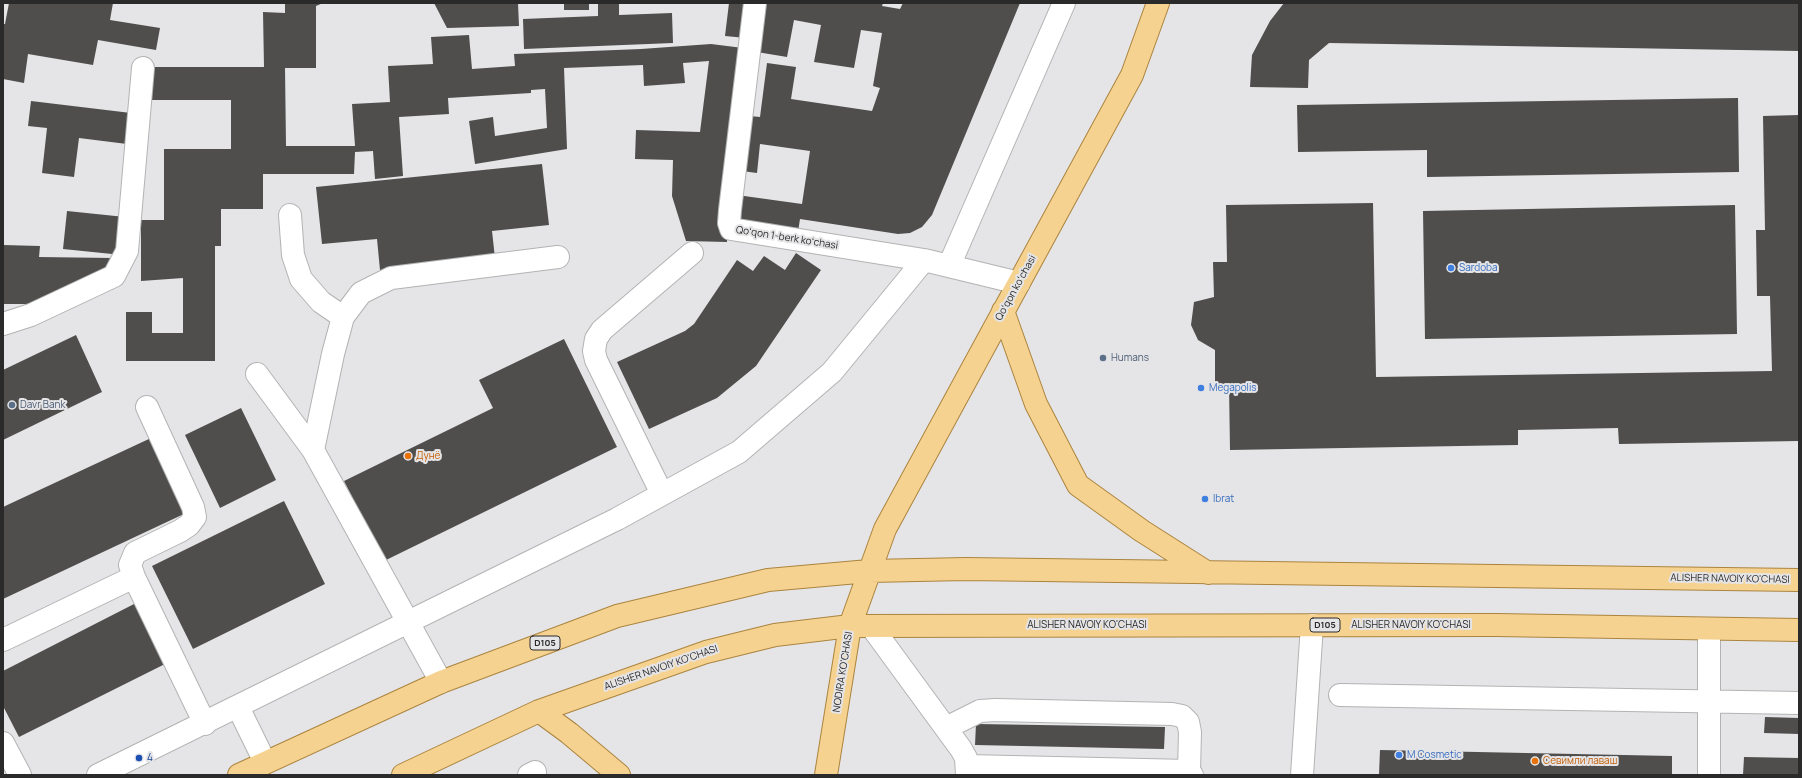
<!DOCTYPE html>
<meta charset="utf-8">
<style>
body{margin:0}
#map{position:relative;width:1802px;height:778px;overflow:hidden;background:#e5e5e7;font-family:Manrope,sans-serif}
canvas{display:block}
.frame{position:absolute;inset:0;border:4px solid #2a2a2b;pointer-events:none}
</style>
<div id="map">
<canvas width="1802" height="778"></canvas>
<div class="frame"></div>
</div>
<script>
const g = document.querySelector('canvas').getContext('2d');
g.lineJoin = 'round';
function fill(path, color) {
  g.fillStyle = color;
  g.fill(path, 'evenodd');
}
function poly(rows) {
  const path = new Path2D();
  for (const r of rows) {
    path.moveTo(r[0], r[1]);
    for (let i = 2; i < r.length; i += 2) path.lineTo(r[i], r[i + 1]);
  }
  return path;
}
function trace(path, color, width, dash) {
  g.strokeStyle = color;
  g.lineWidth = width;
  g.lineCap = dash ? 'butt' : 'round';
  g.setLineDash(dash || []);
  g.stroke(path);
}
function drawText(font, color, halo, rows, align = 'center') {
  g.font = font + ' Manrope,sans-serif';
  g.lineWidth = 4;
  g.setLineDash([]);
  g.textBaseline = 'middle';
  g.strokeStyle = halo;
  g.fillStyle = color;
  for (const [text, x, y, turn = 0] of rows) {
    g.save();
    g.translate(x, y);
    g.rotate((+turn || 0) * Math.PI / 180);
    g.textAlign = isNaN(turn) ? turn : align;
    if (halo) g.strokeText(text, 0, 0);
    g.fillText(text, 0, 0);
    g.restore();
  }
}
fill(poly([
 [9,3,113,3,110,20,160,28,156,50,98,40,93,65,28,54,24,83,3,79,3,24,5,24],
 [285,3,323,3,316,6,316,68,285,68,286,146,355,146,352,104,390,102,388,66,433,64,431,37,469,35,472,69,515,66,514,54,641,49,711,44,743,48,729,162,727,242,686,241,672,196,673,160,635,159,636,130,700,132,709,61,683,63,685,83,644,86,643,65,564,68,567,149,475,164,469,121,493,117,495,136,547,128,545,89,531,90,531,93,448,98,449,114,399,117,403,176,375,179,373,151,355,152,354,174,263,174,263,209,221,209,221,246,215,246,215,361,126,361,126,312,152,312,152,333,183,333,183,278,141,281,141,220,164,220,164,149,231,149,231,100,149,100,149,67,264,67,263,12,285,13],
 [434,3,518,3,519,26,447,28],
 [564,3,589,3,589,10,564,10],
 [598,3,619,3,619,15,672,13,673,43,524,49,523,19,598,16],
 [729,3,751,3,746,38,725,36],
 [765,3,883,3,882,6,900,9,903,3,1020,3,932,215,922,227,910,233,898,234,800,219,798,232,733,223,737,195,802,204,810,151,760,144,757,173,742,171,750,116,760,117,767,63,796,67,791,99,872,111,880,88,873,86,882,33,861,30,854,68,814,62,821,25,794,20,787,57,757,52],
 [1284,3,1799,3,1799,51,1329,43,1309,60,1308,88,1250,87,1252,55,1270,21],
 [1738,98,1739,172,1427,177,1427,150,1298,152,1297,105],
 [31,101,131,113,127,144,79,138,74,177,42,173,47,128,28,126],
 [1799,115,1799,441,1619,444,1618,428,1518,430,1518,445,1230,450,1229,385,1215,384,1215,350,1198,340,1191,325,1194,302,1214,297,1213,262,1227,262,1226,205,1373,203,1376,377,1772,371,1770,296,1757,296,1756,230,1765,230,1763,116],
 [542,164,549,225,492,231,495,258,380,270,377,239,322,244,316,187],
 [1735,205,1737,334,1425,339,1423,211],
 [67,211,125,217,122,255,63,249],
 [3,245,40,246,39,257,112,258,112,274,39,304,3,304],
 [796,253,821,270,756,366,717,398,649,429,617,362,685,331,694,324,737,260,753,271,764,256,785,270],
 [76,335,102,392,3,440,3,370],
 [564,339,617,447,384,561,344,481,493,408,479,380],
 [241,408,276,480,220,508,185,435],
 [151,438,186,513,3,599,3,507],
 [284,501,325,584,193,649,152,566],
 [136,603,167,663,19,737,3,706,3,671],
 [1765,717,1799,718,1799,734,1764,733],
 [976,724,1165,727,1164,749,975,745],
 [1380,750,1672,756,1672,775,1379,775],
 [1744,757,1799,758,1799,775,1743,775]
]), '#4f4e4d');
const minor = poly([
 [755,3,730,210,729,223,731,229,924,260,1019,283],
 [290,215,293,255,301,279,321,302,343,317],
 [949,266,1064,3],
 [3,324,31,315,114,276,127,251,143,68],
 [257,374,313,450,441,682],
 [147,407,193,507,195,517,189,525,180,531,135,553,130,565,134,577,205,724],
 [313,450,333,354,343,317,361,293,391,278,558,257],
 [662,494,596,360,594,351,596,339,602,330,692,253],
 [871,626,961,749,966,758,967,775],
 [3,640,134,577],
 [1340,695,1799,703],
 [238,707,265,762],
 [946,728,980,711,995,710,1172,714,1182,716,1188,722,1190,732,1189,771],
 [3,743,20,775],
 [967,766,1189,771,1192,775],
 [98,775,617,519,739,452,832,372,924,260],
 [529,775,535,772],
 [1302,775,1312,625],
 [1709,775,1709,629]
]);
const major = poly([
 [1003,311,1036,404,1078,485,1142,531,1208,573],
 [539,711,569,733,619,775],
 [239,775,441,682,617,616,768,580,869,571,966,569,1799,580],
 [403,775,539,711,706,652,775,635,850,626,1496,625,1799,630],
 [826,775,850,626,885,529,1132,75,1158,3]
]);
trace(minor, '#b2b3b3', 24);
trace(major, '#ab843e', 24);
trace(minor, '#fff', 22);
trace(major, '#f6d291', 22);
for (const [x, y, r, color] of [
 [1451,268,4,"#3f7fe0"],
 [1103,358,4,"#5c6f8a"],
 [1201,388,4,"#3f7fe0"],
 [12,405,4,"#5c6f8a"],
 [408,456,4,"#e8710a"],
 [1205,499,4,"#3f7fe0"],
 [1399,755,4,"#3f7fe0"],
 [139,758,4,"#1a4fb4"],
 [1535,761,4,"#e8710a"]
]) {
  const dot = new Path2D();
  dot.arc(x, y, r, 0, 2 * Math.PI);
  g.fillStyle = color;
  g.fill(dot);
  trace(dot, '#e5e5e7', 1.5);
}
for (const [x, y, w] of [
 [1325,625,30],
 [545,643,30]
]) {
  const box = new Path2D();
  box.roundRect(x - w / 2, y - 7, w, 14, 3);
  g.fillStyle = '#e5e5e7';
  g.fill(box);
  trace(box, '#2a2a2b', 1);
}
drawText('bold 9px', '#2a2a2b', null, [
 ["D105",1325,625],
 ["D105",545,643]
]);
drawText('10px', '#2a2a2b', '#e5e5e7', [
 ["Qoʻqon 1-berk koʻchasi",787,238,9],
 ["Qoʻqon koʻchasi",1016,288,-61],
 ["ALISHER NAVOIY KO'CHASI",1730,579,1],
 ["ALISHER NAVOIY KO'CHASI",1087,625],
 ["ALISHER NAVOIY KO'CHASI",1411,625],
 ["ALISHER NAVOIY KO'CHASI",661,668,-19],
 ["NODIRA KO'CHASI",843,672,-81]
]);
drawText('10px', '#366cbe', '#e5e5e7', [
 ["Sardoba",1459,268],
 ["Megapolis",1209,388],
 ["Ibrat",1213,499],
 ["M Cosmetic",1407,755]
], 'left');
drawText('10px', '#4e5e75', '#e5e5e7', [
 ["Humans",1111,358],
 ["Davr Bank",20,405]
], 'left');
drawText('10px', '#c56008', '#e5e5e7', [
 ["Дунё",416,456],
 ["Севимли лаваш",1543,761]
], 'left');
drawText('10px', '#164399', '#e5e5e7', [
 ["4",147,758]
], 'left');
</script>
